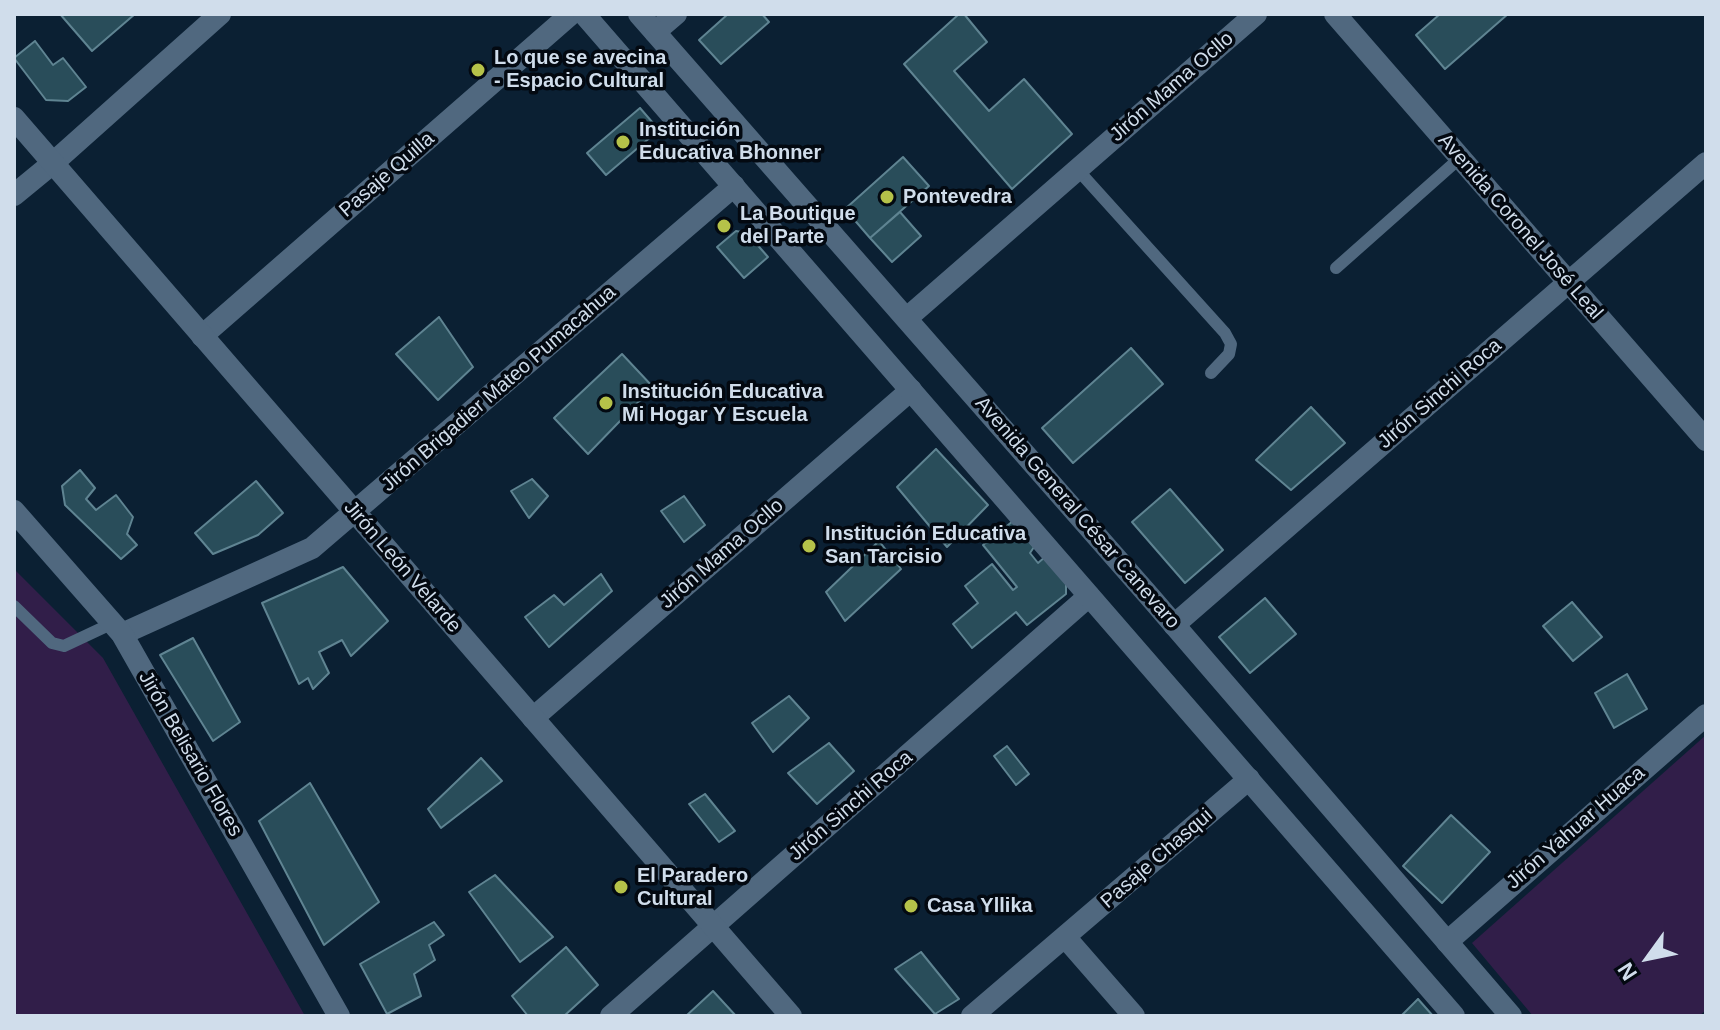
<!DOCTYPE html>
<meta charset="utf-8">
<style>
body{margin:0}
#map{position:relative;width:1720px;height:1030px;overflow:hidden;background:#0b2033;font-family:Helvetica,sans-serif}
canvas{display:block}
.frame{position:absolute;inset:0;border:16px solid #d0ddeb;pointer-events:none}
.north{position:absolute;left:1608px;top:918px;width:80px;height:80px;-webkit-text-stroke:6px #030911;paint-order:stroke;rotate:237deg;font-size:22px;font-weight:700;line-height:32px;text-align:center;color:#d0ddeb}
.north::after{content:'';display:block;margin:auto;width:28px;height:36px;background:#d0ddeb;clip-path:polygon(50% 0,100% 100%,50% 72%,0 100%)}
</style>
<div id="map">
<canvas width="1720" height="1030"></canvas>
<div class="frame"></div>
<div class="north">N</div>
</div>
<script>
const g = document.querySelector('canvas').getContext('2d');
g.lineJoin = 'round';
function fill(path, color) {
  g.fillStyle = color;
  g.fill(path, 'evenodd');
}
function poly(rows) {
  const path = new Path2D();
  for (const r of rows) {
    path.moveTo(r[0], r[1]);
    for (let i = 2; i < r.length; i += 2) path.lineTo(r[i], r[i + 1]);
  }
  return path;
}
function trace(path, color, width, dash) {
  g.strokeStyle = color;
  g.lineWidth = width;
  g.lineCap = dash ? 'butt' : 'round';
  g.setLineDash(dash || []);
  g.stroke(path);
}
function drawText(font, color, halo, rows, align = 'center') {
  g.font = font + ' Helvetica,sans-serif';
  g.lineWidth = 7;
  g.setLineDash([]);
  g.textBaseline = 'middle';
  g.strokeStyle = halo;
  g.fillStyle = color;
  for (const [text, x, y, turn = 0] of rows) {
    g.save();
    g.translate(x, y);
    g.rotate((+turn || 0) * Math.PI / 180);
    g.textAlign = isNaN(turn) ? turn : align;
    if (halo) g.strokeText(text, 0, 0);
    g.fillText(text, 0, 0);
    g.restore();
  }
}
fill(poly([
 [14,569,103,658,305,1016,14,1016],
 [1706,735,1706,1010,1699,1016,1533,1016,1472,943]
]), '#311e49');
const building = poly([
 [60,14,135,14,92,51,60,14],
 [728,14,762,14,769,22,721,64,699,40,728,14],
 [959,14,964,14,987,42,954,71,989,111,1024,79,1072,134,1012,189,904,64,959,14],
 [1440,14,1508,14,1445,69,1416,35,1440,14],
 [35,41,53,65,63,58,86,87,68,101,46,100,14,58,35,41],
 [640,108,659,130,606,175,587,153,640,108],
 [903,157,929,186,870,238,845,209,903,157],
 [900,212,921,236,892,262,870,238,900,212],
 [736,231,747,233,768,257,744,278,717,247,736,231],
 [439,317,473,367,438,400,396,354,439,317],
 [1131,348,1163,384,1073,463,1042,428,1131,348],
 [622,354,653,387,588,454,554,418,622,354],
 [1311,407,1345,443,1291,490,1256,460,1311,407],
 [936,449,988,505,947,547,897,487,936,449],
 [80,470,95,488,86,499,96,510,116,495,133,517,127,534,137,545,121,559,65,505,62,486,80,470],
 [532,479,548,496,529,518,511,491,532,479],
 [256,481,283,513,258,535,213,554,195,533,256,481],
 [1170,489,1223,550,1185,583,1132,522,1170,489],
 [684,496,705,525,684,542,661,511,684,496],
 [1013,521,1034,547,1030,553,1038,563,1045,557,1066,582,1066,594,1027,625,1016,612,972,648,953,624,978,603,965,586,992,564,1013,590,1017,587,983,545,1013,521],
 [879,541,901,569,845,621,826,592,879,541],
 [343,567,388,621,351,656,342,640,319,652,329,673,313,689,308,678,299,684,262,603,343,567],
 [601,574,612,591,549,647,525,617,554,595,564,605,601,574],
 [1265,598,1296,634,1250,673,1219,637,1265,598],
 [1572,602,1602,637,1573,661,1543,626,1572,602],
 [193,638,240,722,213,741,160,655,193,638],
 [1627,674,1647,709,1614,728,1595,693,1627,674],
 [789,696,809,718,773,752,752,723,789,696],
 [829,743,854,771,817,804,788,773,829,743],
 [1007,746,1029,774,1016,785,994,756,1007,746],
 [481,758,502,781,441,828,428,809,481,758],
 [310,783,379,902,324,945,259,821,310,783],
 [705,794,735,831,719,842,689,804,705,794],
 [1451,815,1490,852,1442,903,1403,866,1451,815],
 [495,875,553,937,520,962,469,892,495,875],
 [434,922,444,935,429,945,435,960,414,974,421,996,387,1014,360,964,434,922],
 [566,947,598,985,564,1016,528,1016,512,996,566,947],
 [921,952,959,999,935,1014,895,969,921,952],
 [713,991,736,1016,686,1016,713,991],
 [1418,999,1433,1016,1401,1016,1418,999]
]);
fill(building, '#294d5a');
trace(building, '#5f8492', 2);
trace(poly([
 [1077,169,1225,333,1231,344,1229,354,1211,373],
 [1336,268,1460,158],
 [14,606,52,643,64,646,113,623]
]), '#50687f', 12);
trace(poly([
 [1335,14,1706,440],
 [655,32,676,14],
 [14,195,53,163,220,14],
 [907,318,1256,14],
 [202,336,571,14],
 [1174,625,1706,163],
 [122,634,312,548,734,186],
 [533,718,911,390],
 [1065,937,1134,1016],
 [1447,942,1706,715],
 [611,1016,1089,596],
 [972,1016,1249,779]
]), '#50687f', 22);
trace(poly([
 [14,118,791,1016],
 [14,511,122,634,339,1016]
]), '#50687f', 22);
trace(poly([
 [584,14,1454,1016],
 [639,14,1151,598,1511,1016]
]), '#50687f', 22);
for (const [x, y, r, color] of [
 [478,70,8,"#b5c249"],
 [623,142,8,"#b5c249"],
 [887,197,8,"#b5c249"],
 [724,226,8,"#b5c249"],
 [606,403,8,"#b5c249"],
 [809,546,8,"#b5c249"],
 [621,887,8,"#b5c249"],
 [911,906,8,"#b5c249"]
]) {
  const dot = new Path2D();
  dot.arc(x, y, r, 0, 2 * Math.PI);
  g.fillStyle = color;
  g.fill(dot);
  trace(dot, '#030911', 3);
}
drawText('bold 20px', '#d0ddeb', '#030911', [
 ["Lo que se avecina",494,58],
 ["- Espacio Cultural",494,81],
 ["Institución",639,130],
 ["Educativa Bhonner",639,153],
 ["Pontevedra",903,197],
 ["La Boutique",740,214],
 ["del Parte",740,237],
 ["Institución Educativa",622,392],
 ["Mi Hogar Y Escuela",622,415],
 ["Institución Educativa",825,534],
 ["San Tarcisio",825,557],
 ["El Paradero",637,876],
 ["Cultural",637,899],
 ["Casa Yllika",927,906]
], 'left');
drawText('20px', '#d0ddeb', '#030911', [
 ["Jirón Mama Ocllo",1172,87,-41],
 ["Pasaje Quilla",387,175,-41],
 ["Avenida Coronel José Leal",1520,227,49],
 ["Jirón Brigadier Mateo Pumacahua",499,389,-41],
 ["Jirón Sinchi Roca",1440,394,-41],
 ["Avenida General César Canevaro",1077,513,49],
 ["Jirón Mama Ocllo",722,554,-41],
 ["Jirón León Velarde",402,567,49],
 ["Jirón Belisario Flores",190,754,60],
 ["Jirón Sinchi Roca",851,806,-41],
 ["Jirón Yahuar Huaca",1576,828,-41],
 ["Pasaje Chasqui",1157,859,-41]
]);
</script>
